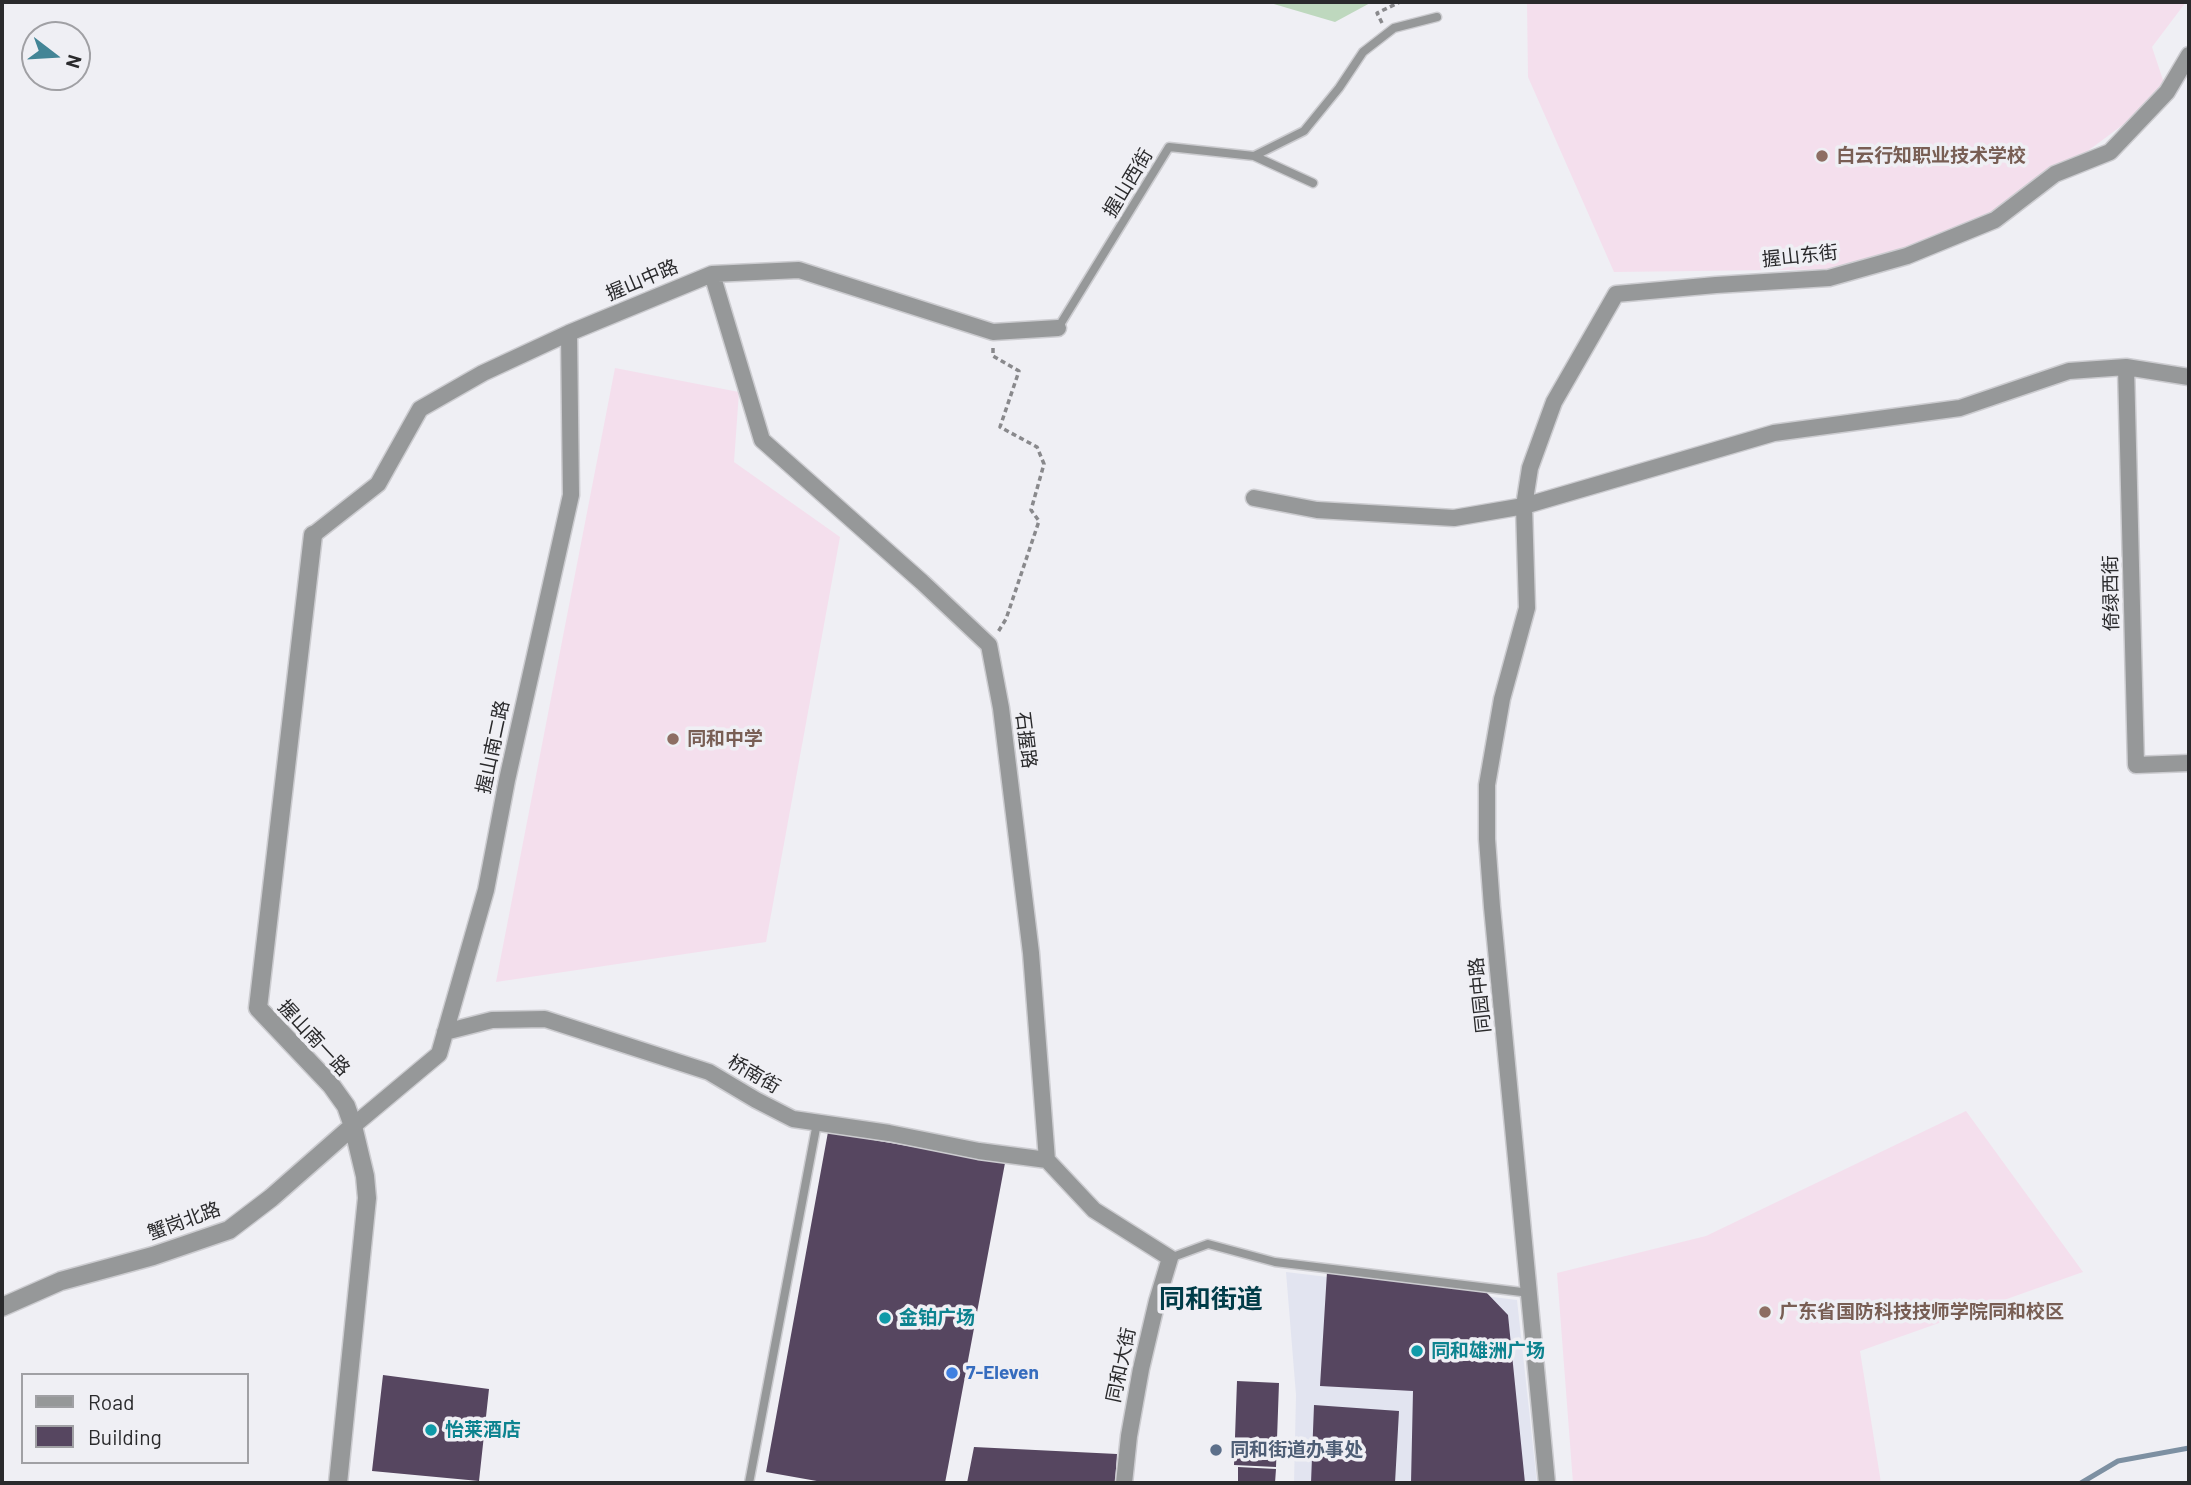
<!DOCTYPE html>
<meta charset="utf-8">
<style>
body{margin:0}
#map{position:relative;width:2191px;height:1485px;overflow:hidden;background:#efeff4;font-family:Barlow,sans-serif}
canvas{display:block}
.frame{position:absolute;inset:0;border:4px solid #2a2a2c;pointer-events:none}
.legend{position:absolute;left:21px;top:1373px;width:228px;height:91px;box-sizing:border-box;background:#efeff4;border:2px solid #a0a0a4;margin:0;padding:9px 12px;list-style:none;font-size:21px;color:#2a2a2c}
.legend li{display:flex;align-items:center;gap:14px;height:35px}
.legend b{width:35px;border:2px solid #a0a0a4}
.north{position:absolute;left:21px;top:21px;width:70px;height:70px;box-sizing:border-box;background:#efeff4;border:2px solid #a0a0a4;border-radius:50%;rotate:107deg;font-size:19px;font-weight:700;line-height:28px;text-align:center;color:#2a2a2c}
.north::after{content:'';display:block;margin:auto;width:24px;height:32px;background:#438596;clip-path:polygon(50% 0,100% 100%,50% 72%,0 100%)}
</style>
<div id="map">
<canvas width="2191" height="1485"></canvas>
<div class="frame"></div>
<ul class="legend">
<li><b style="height:9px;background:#969899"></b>Road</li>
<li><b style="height:19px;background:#564660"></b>Building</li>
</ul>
<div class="north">N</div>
</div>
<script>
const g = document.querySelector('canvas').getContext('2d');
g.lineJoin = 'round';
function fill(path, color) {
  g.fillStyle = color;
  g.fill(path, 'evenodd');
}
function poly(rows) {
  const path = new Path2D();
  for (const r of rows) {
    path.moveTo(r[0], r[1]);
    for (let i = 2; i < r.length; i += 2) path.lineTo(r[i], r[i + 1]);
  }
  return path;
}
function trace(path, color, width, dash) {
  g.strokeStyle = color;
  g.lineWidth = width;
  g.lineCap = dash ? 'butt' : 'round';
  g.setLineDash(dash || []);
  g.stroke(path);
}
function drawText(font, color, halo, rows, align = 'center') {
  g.font = font + ' Barlow,"Noto Sans SC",sans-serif';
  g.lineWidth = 7;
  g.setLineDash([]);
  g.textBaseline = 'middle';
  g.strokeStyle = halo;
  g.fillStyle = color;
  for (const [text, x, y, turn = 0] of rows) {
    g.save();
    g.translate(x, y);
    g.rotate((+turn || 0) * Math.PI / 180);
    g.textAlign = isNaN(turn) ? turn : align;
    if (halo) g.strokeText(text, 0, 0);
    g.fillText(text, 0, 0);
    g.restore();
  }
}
fill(poly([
 [1286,1272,1517,1300,1537,1483,1294,1483,1296,1395]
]), '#e2e4f0');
fill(poly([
 [1527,2,2186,2,2152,47,2167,92,1995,220,1862,269,1614,272,1528,77],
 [615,368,739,392,734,462,840,537,766,942,496,982],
 [1966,1111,2083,1272,1860,1351,1881,1483,1573,1483,1557,1273,1706,1236]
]), '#f4dfed');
fill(poly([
 [1267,2,1372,2,1335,22]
]), '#bed8be');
trace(poly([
 [2081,1483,2118,1461,2189,1448]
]), '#7d90a2', 5);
fill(poly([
 [828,1132,1005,1163,945,1483,828,1483,766,1472],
 [1327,1272,1485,1291,1508,1315,1525,1483,1411,1483,1413,1391,1320,1386],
 [383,1375,489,1389,479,1481,372,1471],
 [1237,1381,1279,1383,1276,1467,1234,1465],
 [1314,1405,1399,1411,1395,1483,1311,1483],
 [974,1447,1117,1454,1115,1483,967,1483],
 [1238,1467,1276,1469,1275,1483,1238,1483]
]), '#564660');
const service = poly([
 [1254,156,1304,131,1339,88,1363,52,1394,28,1437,17],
 [1058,328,1169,147,1254,156,1313,183],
 [1170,1258,1208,1244,1275,1262,1530,1293],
 [749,1483,817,1123]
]);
const minor = poly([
 [712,274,762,440,922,582,989,645,1001,708,1031,953,1047,1160,1094,1210,1170,1258,1157,1301,1141,1369,1129,1436,1124,1483],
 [2126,367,2136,765,2189,763],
 [1254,498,1317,510,1454,518,1524,506,1774,433,1960,408,2069,371,2126,367,2189,377],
 [313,535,378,484,420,409,483,373,569,333,712,274,799,270,993,332,1058,328],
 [445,1032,492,1020,545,1019,709,1072,756,1100,793,1119,889,1133,979,1151,1047,1160],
 [353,1126,439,1054,486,890,507,780,571,495,569,333],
 [1547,1483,1492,907,1487,839,1487,785,1502,699,1527,608,1524,506,1530,468,1554,402,1616,294,1716,285,1829,278,1907,256,1995,220,2055,174,2110,152,2167,92,2189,55]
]);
const tertiary = poly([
 [313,535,258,1008,331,1085,346,1106,353,1126,365,1176,367,1198,338,1483],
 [2,1307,61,1281,153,1256,229,1230,271,1198,353,1126]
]);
trace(service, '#ccccd0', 11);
trace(minor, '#ccccd0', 19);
trace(tertiary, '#ccccd0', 21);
trace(poly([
 [1382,23,1377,13,1400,2],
 [993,348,993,356,1019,371,1000,427,1037,447,1044,464,1031,510,1039,521,1006,619,998,632]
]), '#89898c', 3.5, [5, 3.5]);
trace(service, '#969899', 8);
trace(minor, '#969899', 16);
trace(tertiary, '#969899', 18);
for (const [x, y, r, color] of [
 [1822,156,7,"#8d6e63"],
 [673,739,7,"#8d6e63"],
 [1765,1312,7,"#8d6e63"],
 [885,1318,7,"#0f9aa8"],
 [1417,1351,7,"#0f9aa8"],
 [952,1373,7,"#3f7fe0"],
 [431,1430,7,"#0f9aa8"],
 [1216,1450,7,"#5c6f8a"]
]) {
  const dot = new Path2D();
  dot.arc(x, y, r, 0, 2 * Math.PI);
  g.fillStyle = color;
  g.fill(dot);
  trace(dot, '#efeff4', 2.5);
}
drawText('bold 19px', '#785e54', '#efeff4', [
 ["白云行知职业技术学校",1836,156],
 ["同和中学",687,739],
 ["广东省国防科技技师学院同和校区",1779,1312]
], 'left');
drawText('19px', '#2a2a2c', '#efeff4', [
 ["握山西街",1128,183,-59],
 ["握山东街",1800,256,-6],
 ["握山中路",642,280,-23],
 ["倚绿西街",2111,593,-91],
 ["石握路",1026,740,83],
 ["握山南二路",493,747,-78],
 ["同园中路",1480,995,-96],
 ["握山南一路",314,1038,47],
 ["桥南街",754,1074,30],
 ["蟹岗北路",184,1221,-20],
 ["同和大街",1121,1365,-78]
]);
drawText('bold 19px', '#0d838f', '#efeff4', [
 ["金铂广场",899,1318],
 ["同和雄洲广场",1431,1351],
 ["怡莱酒店",445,1430]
], 'left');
drawText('bold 19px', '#366cbe', '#efeff4', [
 ["7-Eleven",966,1373]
], 'left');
drawText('bold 19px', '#4e5e75', '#efeff4', [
 ["同和街道办事处",1230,1450]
], 'left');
drawText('bold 26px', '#003c48', '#efeff4', [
 ["同和街道",1211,1299]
]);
</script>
